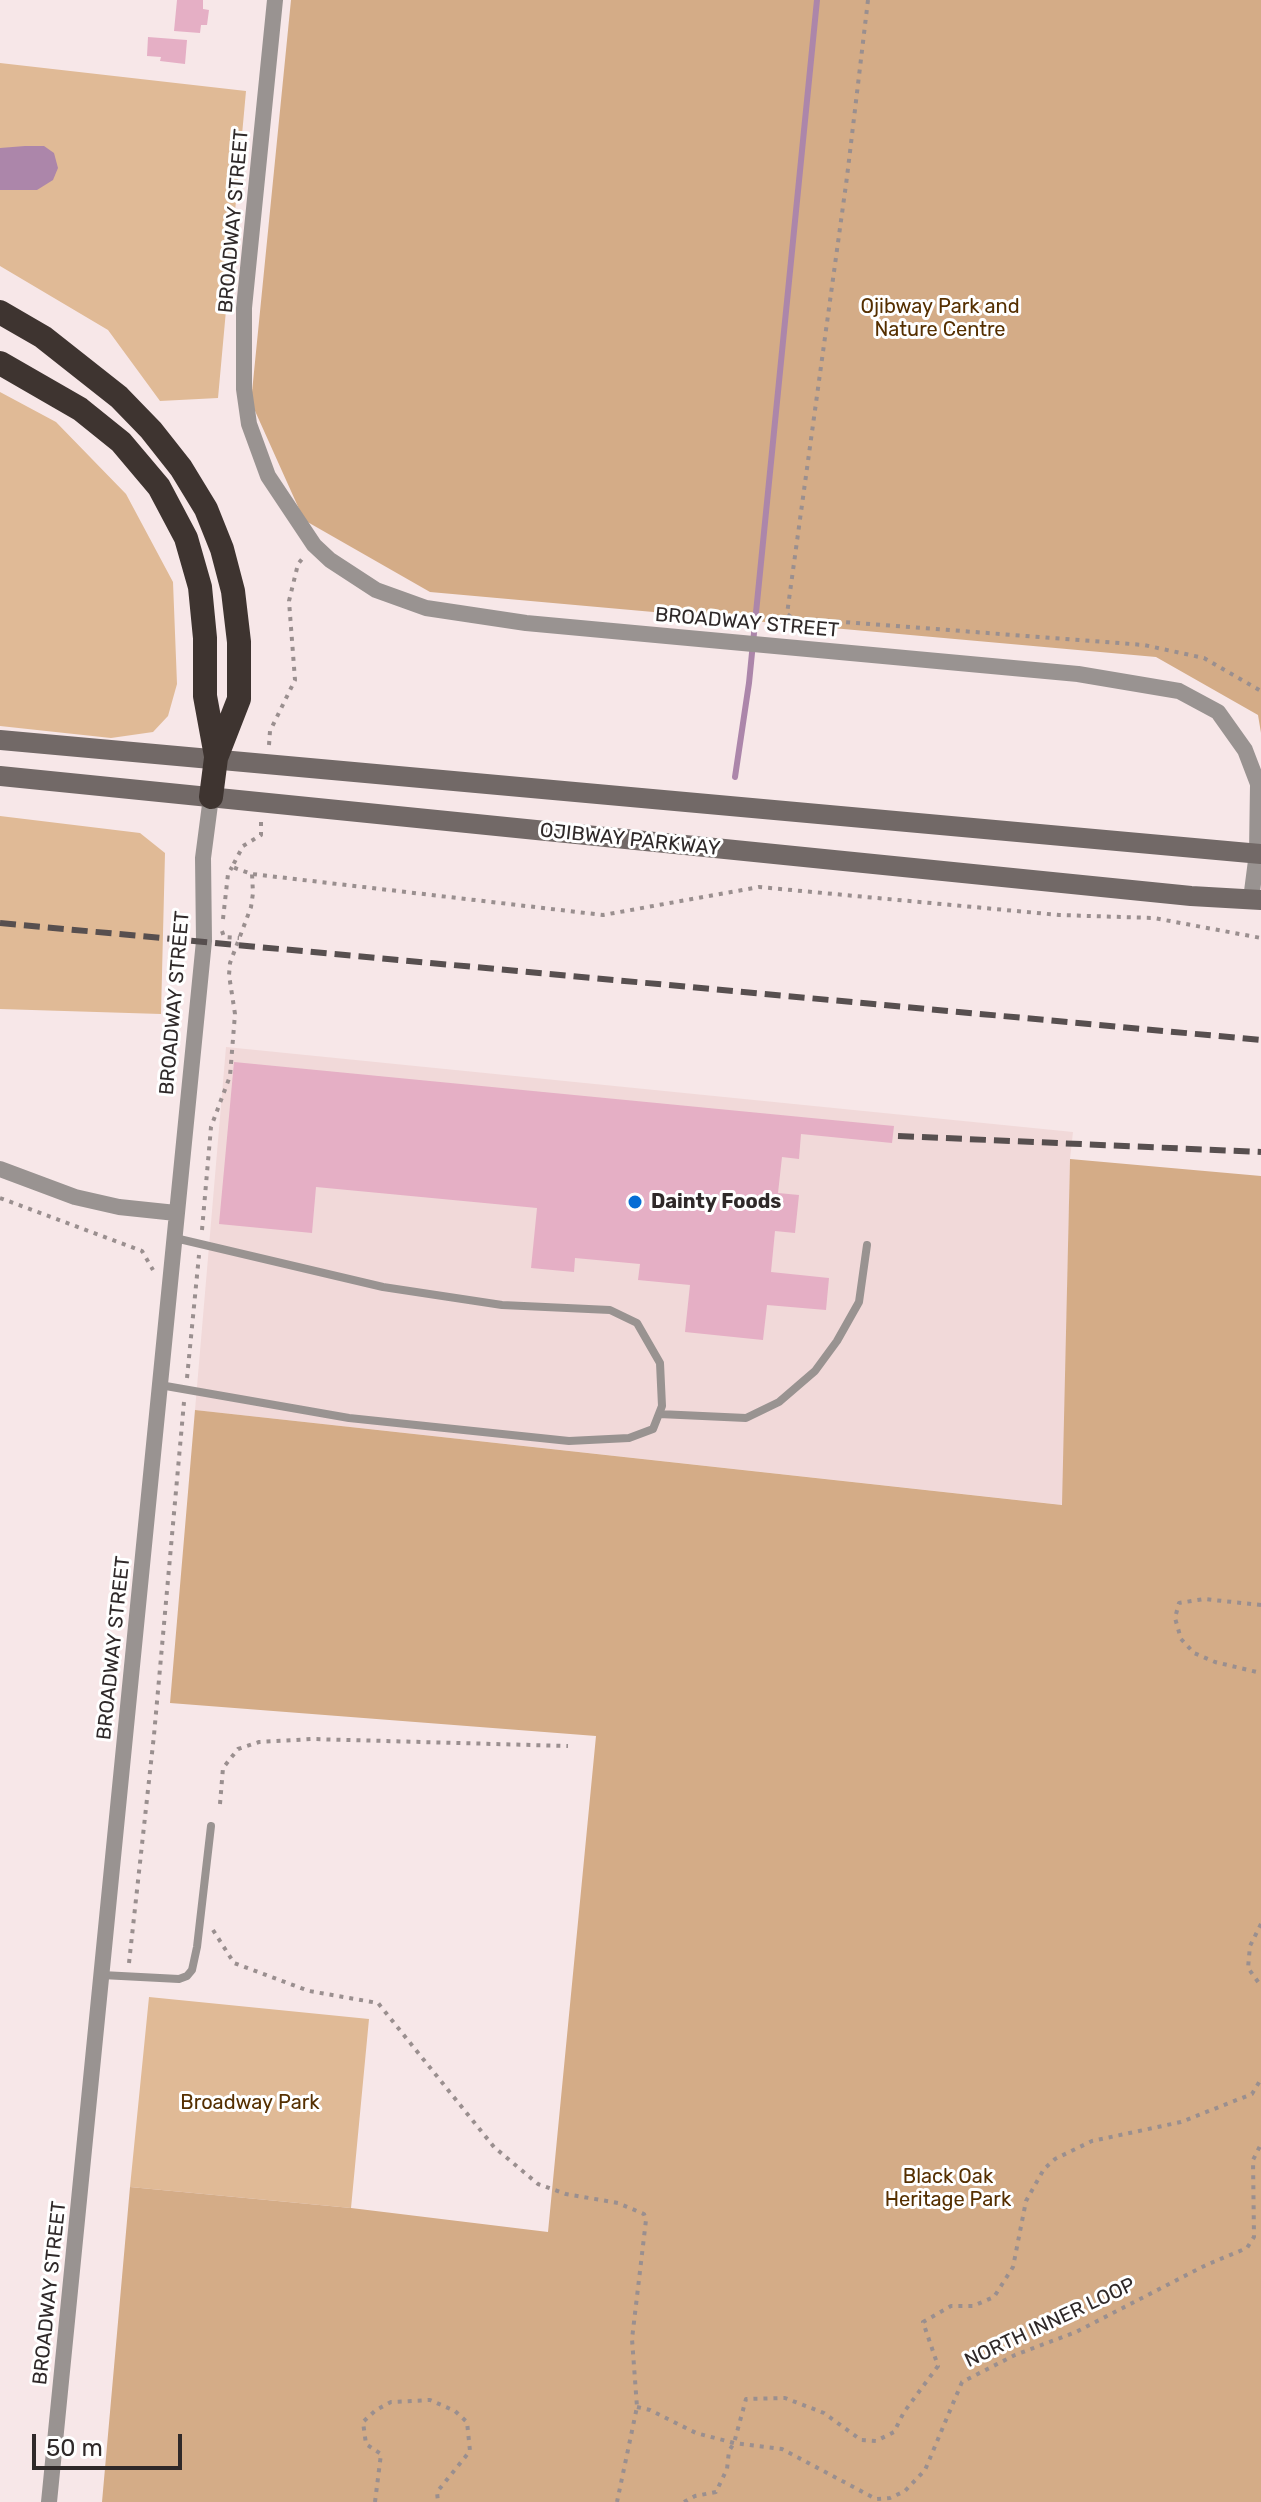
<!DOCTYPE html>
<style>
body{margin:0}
#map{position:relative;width:1261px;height:2502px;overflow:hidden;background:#f7e7e8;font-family:Rubik,sans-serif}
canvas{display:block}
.scale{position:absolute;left:32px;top:2434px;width:150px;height:36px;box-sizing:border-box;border:4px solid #2f2929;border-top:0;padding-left:10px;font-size:24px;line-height:28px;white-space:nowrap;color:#2f2929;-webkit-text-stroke:6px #fff;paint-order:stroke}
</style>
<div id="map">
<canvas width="1261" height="2502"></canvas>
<div class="scale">50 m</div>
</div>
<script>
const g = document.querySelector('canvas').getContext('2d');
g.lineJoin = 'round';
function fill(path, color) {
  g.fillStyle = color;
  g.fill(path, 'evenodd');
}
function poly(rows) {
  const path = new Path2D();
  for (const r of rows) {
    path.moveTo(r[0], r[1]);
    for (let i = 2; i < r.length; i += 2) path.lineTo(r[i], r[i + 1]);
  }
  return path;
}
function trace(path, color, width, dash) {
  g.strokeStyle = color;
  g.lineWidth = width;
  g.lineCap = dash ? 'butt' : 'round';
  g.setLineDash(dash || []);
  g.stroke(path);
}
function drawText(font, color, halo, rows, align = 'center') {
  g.font = font + ' Rubik,sans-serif';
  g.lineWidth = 6;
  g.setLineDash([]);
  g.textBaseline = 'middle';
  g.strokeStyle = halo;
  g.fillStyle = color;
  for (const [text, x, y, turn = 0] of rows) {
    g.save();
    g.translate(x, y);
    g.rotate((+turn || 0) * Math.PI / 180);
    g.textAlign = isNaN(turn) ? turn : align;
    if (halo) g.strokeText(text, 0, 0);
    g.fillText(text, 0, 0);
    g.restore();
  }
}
fill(poly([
 [226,1047,1073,1132,1070,1159,1063,1505,195,1410]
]), '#f1d9d9');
fill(poly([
 [0,63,246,91,218,398,160,401,108,330,0,266],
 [0,392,56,422,126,494,173,582,177,684,168,716,153,732,111,738,0,726],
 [0,816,140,833,165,853,161,1014,0,1009],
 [149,1997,369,2019,351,2208,130,2187]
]), '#e0ba96');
fill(poly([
 [291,0,1261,0,1261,733,1258,715,1156,657,430,592,304,520,251,402],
 [1070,1159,1261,1176,1261,2502,102,2502,130,2187,351,2208,548,2232,596,1736,170,1703,195,1410,1062,1505]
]), '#d4ac87');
fill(poly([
 [25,146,44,146,54,153,58,168,53,180,37,190,0,190,0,148]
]), '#ac86aa');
trace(poly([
 [735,777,749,683,817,0]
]), '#ac86aa', 6);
fill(poly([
 [177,0,203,0,203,9,209,10,207,25,201,25,200,33,174,31],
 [148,37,187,40,185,64,160,61,161,57,147,56],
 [234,1062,894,1126,892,1143,801,1134,799,1159,782,1157,778,1193,799,1195,795,1233,775,1231,771,1272,829,1278,826,1310,767,1305,763,1340,685,1332,690,1285,638,1280,640,1264,575,1258,574,1272,531,1268,537,1208,316,1187,312,1233,219,1224]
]), '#e5afc5');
trace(poly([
 [868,0,847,177,787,614,792,618,1144,645,1204,658,1261,691],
 [269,745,270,731,295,680,289,601,298,564,302,559],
 [261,822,261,835,243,846,232,867,252,874,603,915,759,887,1059,915,1154,918,1261,938],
 [223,919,228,874,232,867],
 [222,931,224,937,239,938],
 [0,1198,142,1251,153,1270],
 [202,1230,211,1127,230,1076,235,1014,229,975,230,963,251,907,253,893,252,874],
 [187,1378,199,1255],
 [1261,1605,1204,1599,1179,1603,1175,1618,1181,1639,1194,1653,1215,1662,1261,1673],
 [220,1804,223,1768,238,1749,259,1742,312,1739,568,1746],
 [1261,1924,1250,1946,1248,1968,1261,1986],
 [213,1930,234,1963,309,1991,378,2003,494,2147,538,2184,566,2194,618,2203,644,2214,646,2220,632,2339,637,2407,617,2502],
 [129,1963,154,1735,184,1402],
 [637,2407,650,2410,696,2433,734,2443,782,2449,876,2499,890,2498,905,2491,925,2470,962,2382,1015,2355,1076,2332,1206,2265,1247,2248,1254,2237,1253,2160,1261,2144],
 [375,2502,381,2454,366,2444,363,2422,376,2410,391,2402,430,2400,455,2411,467,2422,470,2451,437,2492,438,2502],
 [684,2502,695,2496,716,2492,727,2469,729,2451,734,2443,746,2399,785,2398,824,2413,861,2440,876,2441,894,2432,904,2412,938,2366,923,2322,951,2306,973,2306,994,2297,1013,2267,1026,2201,1044,2169,1055,2159,1092,2141,1181,2122,1252,2094,1261,2079]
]), '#9a8f8f', 4, [4, 6]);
trace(poly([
 [160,1385,349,1418,569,1441,629,1438,653,1429,662,1406,660,1363,637,1323,610,1310,502,1305,383,1287,175,1238],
 [659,1414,746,1418,779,1402,815,1371,837,1341,859,1302,867,1245],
 [102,1975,179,1979,187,1976,192,1970,197,1947,211,1826]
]), '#999391', 8);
trace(poly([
 [275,0,244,308,244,389,249,424,268,476,314,545,330,560,376,590,426,608,526,623,1078,674,1179,691,1218,712,1245,750,1258,784,1257,853,1251,899],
 [0,1169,75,1197,119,1207,176,1213],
 [49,2502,204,941,203,858,211,797]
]), '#999391', 16);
trace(poly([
 [0,740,1261,854],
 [0,776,1191,896,1261,900]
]), '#726967', 20);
trace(poly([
 [0,312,43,337,119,397,151,430,181,468,206,509,222,549,233,591,239,642,239,699,216,758,211,797],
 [0,363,80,409,121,442,159,487,186,538,200,587,205,638,205,696,216,756]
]), '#3e3430', 24);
trace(poly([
 [0,923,1261,1040],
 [898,1136,1261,1152]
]), '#574f4f', 6, [16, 8]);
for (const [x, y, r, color] of [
 [635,1202,8,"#056dd5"]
]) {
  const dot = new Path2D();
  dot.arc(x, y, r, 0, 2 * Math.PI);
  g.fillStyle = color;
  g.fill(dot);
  trace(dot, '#fff', 3);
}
drawText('20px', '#2f2929', '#fff', [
 ["BROADWAY STREET",234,221,-85],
 ["BROADWAY STREET",747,623,5],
 ["OJIBWAY PARKWAY",630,840,6],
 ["BROADWAY STREET",175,1003,-85],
 ["BROADWAY STREET",114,1648,-84],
 ["BROADWAY STREET",50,2293,-84],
 ["NORTH INNER LOOP",1050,2323,-25]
]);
drawText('20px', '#552f00', '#fff', [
 ["Ojibway Park and",940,307],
 ["Nature Centre",940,330],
 ["Broadway Park",250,2103],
 ["Black Oak",948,2177],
 ["Heritage Park",948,2200]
]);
drawText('bold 20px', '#2f2929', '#fff', [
 ["Dainty Foods",651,1202]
], 'left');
</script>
